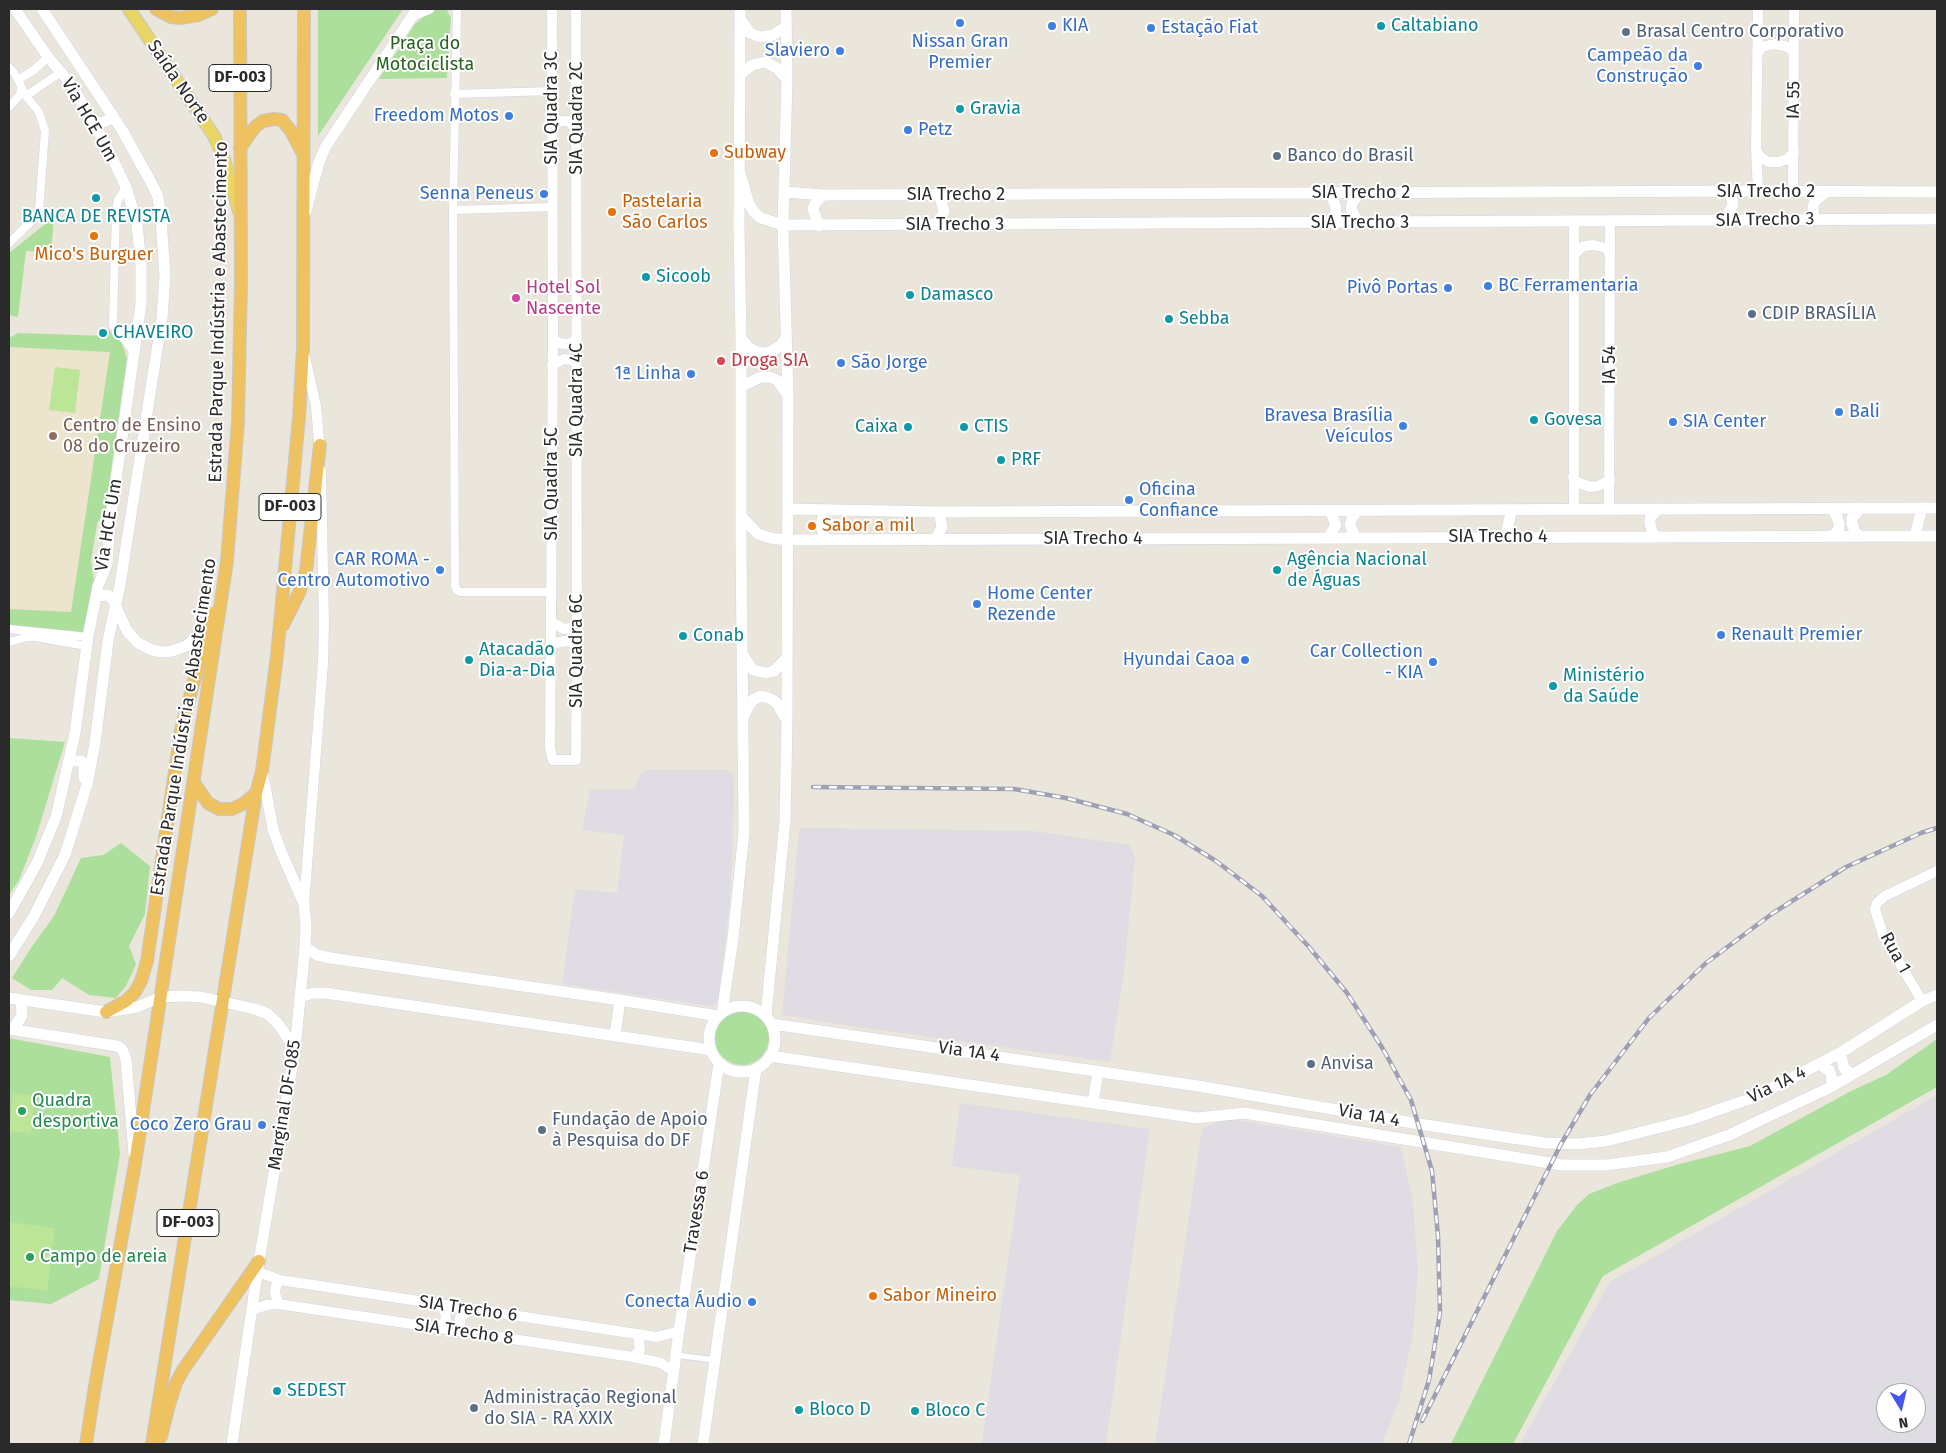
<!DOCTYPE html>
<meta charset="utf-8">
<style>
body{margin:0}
#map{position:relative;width:1946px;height:1453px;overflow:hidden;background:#ebe6dc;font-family:"Fira Sans",sans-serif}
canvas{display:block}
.frame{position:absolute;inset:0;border:10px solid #2a2a2a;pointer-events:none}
.north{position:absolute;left:1876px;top:1383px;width:50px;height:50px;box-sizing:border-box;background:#fff;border:1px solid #aaa;border-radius:50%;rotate:171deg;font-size:14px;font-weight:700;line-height:20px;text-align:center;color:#2a2a2a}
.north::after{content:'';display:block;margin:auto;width:18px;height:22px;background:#4556ef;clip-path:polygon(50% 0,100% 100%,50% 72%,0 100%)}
</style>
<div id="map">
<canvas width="1946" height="1453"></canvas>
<div class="frame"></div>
<div class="north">N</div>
</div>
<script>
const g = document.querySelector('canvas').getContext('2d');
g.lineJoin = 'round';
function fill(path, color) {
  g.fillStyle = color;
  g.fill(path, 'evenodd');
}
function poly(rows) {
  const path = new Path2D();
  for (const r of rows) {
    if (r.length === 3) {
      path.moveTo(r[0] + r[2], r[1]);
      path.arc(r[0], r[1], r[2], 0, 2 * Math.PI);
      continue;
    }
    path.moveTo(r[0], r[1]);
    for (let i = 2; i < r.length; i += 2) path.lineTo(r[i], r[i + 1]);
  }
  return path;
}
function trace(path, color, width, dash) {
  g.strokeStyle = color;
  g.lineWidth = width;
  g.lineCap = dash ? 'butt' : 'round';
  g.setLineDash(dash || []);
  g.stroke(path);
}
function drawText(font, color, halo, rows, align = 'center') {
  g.font = font + ' "Fira Sans",sans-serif';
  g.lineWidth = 4;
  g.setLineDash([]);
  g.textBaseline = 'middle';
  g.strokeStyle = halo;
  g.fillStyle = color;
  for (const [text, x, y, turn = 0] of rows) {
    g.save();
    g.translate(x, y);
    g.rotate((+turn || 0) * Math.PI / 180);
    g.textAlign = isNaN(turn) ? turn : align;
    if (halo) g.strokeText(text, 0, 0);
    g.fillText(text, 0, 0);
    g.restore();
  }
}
fill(poly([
 [649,770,727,770,733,774,734,784,733,841,730,899,719,998,716,1004,709,1006,562,984,575,889,617,893,624,835,582,830,590,790,635,789,640,774],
 [802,828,1033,831,1130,845,1135,858,1124,972,1110,1062,851,1026,782,1015,799,831],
 [1937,1095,1937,1444,1520,1444,1610,1282],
 [1886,1393,1916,1393,1916,1423,1886,1423],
 [960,1103,1150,1129,1106,1444,982,1444,1020,1175,952,1166],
 [1224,1118,1401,1147,1413,1202,1418,1270,1413,1333,1399,1402,1382,1444,1155,1444,1202,1129]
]), '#dfdce4');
fill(poly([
 [9,347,110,352,71,612,9,609]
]), '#ece4cd');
fill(poly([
 [318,9,403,9,318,136],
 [431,10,447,10,451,18,447,78,379,79,415,24],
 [54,217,51,253,26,251,18,317,9,315,9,253],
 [109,330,122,343,127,359,106,508,97,524,91,561,95,587,82,636,9,626,9,609,71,612,110,352,9,347,9,338,18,333,108,336],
 [9,738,65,742,36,837,19,880,9,895],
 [121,843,150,866,145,914,129,946,136,964,126,986,116,998,89,995,62,978,52,990,31,990,12,978,31,948,54,916,81,858,103,855],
 [742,1038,27],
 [9,1038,110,1057,120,1154,99,1279,51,1304,9,1300],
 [1937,1039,1937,1087,1603,1276,1513,1444,1451,1444,1557,1231,1577,1205,1589,1194,1620,1182,1676,1165,1750,1146,1851,1091,1886,1075]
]), '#acde9c');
fill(poly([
 [55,367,80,370,75,413,49,410],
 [13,1093,35,1096,31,1133,9,1131],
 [9,1222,55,1228,47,1291,9,1286]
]), '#bde598');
const pedestrian = poly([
 [676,1355,715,1360]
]);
const minor = poly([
 [457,9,453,210,455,586,457,590,460,592,551,592],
 [9,67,15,74,26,96,39,112,45,131,39,210,37,216,9,243],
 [18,80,34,70,48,57],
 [454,94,552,91],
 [26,96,61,72],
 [9,107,20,95,21,87],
 [126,187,118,200,116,210,113,325,134,352],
 [453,210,553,207],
 [9,629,88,637],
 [9,642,27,637,36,637,86,646]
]);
const tertiary = poly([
 [552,9,553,339,550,748,553,760,576,760,577,646,576,9],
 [412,16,429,9],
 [1758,53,1762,47,1774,44,1785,46,1794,51],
 [552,126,561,121,568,121,576,128],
 [1756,150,1761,158,1769,162,1779,162,1787,159,1794,152],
 [1758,191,1756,149,1758,9],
 [1793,192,1794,9],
 [1574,221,1574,508],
 [1574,256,1578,250,1584,246,1593,245,1606,248,1610,254],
 [553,339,559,343,565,344,572,343,577,338],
 [305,357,316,406,320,452],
 [552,365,564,359,571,360,576,363],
 [1573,477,1577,482,1590,487,1598,486,1610,480],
 [1609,509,1610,221],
 [551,622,564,629,571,628,577,624],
 [551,644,565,641,571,642,577,646],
 [304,903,323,663,324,623,321,471],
 [1922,1001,1883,935,1875,909,1877,903,1885,896,1937,871],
 [258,1272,280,1280,657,1337,679,1331],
 [278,1304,275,1292,276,1286,280,1280],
 [252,1310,267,1305,278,1304,633,1357,661,1363,674,1372],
 [439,1328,446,1320,445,1312,440,1305],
 [466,1332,460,1328,460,1317,471,1310],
 [633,1357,640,1350,638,1334]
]);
const secondary = poly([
 [741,20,750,33,760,37,773,35,786,27],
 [741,74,752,65,765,62,777,68,787,80],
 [89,116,95,122,101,123,110,119,112,114],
 [739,169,748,201,753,211,761,218,783,225,1937,219],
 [785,192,823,195,1758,191,1937,192],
 [306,211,319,162,326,146,417,9],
 [1814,219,1813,207,1815,201,1826,192],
 [1724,220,1733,205,1732,199,1727,192],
 [1329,222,1335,215,1336,208,1331,193],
 [1358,223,1351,208,1353,201,1361,193],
 [938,225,944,211,939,195],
 [819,226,813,209,816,202,823,195],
 [741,338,748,347,755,351,764,353,772,351,780,346,786,338],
 [742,386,761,377,770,377,777,380,787,394],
 [788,509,939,512,1937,508],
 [1658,509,1650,518,1650,524,1653,534,1658,537],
 [1832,509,1836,515,1839,523,1839,529,1833,536],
 [741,516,758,534,770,538,788,540,1937,536],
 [1860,536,1856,534,1852,524,1852,518,1861,508],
 [1915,536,1922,508],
 [1329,537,1336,525,1330,510],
 [1355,537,1350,525,1352,518,1357,511],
 [1505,538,1512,509],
 [825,539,821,525,825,510],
 [935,540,942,527,939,512],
 [96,596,108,595,113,600,127,631,138,643,152,650,162,652,172,651,186,646,196,637,209,617],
 [743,655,753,670,766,673,774,671,787,658],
 [744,716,749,705,753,700,761,696,769,698,776,702,786,719],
 [69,761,81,761,84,764,84,778],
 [9,913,37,863,56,817,75,733,88,637,98,586,107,564,110,522,141,304,141,266,137,223,126,187,105,143,71,84,48,57,15,9],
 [305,947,317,955,331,958,620,1000,718,1016],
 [9,956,34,916,65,855,88,781,95,743,108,641,120,585,162,318,165,276,161,219,158,197,152,184,122,130,42,9],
 [300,997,313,993,325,993,711,1050],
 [9,998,106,1012,137,1007,161,997,181,996,201,997,255,1009,268,1014,279,1025,295,1049],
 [742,1039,33],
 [722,1013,733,938,744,832,741,544,741,338,739,228,740,9],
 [766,1015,785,821,787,720,788,395,783,225,787,80,786,9],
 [772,1024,1198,1086,1419,1124,1545,1143,1578,1144,1606,1141,1689,1120,1755,1097,1840,1053,1922,1001,1937,995],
 [9,1029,117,1046,122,1049,126,1059,134,1153],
 [13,1029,22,1016,21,1000],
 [615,1035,620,1000],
 [1840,1053,1844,1068,1852,1075],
 [770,1056,1197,1118,1244,1113,1562,1165,1606,1165,1667,1157,1729,1135,1831,1087,1937,1025],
 [1819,1064,1830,1071,1832,1080,1831,1087],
 [1093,1103,1098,1071],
 [232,1444,259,1261,295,1049,305,947,306,928,304,904,280,849,273,829,262,771],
 [664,1444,679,1331,719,1063],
 [703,1444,756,1069]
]);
const primary = poly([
 [129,9,214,136,224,159,239,211]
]);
const trunk = poly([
 [156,9,171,17,180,18,199,15,212,9],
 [240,148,255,127,263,121,274,119,282,120,291,131,303,154],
 [283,625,299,593,306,571,320,445],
 [194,783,208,803,219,809,232,809,243,804,256,793],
 [106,1012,126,1001,135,992,141,981,147,961,181,730,212,614],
 [161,1437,169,1405,176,1383,183,1370,259,1261],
 [86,1444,96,1380,135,1164,227,561,238,422,241,284,240,9],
 [152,1444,256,793,262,771,277,656,299,417,303,348,304,9]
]);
trace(pedestrian, '#d2d3e1', 7);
trace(minor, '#d2d3e1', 9);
trace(tertiary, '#d2d3e1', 11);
trace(secondary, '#d2d3e1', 12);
trace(primary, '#c8c8c8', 14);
trace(trunk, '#c8c8c8', 14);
trace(pedestrian, '#fff', 5.5);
trace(minor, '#fff', 8);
trace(tertiary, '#fff', 10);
trace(secondary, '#fff', 11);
trace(primary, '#e8d564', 12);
trace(trunk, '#eec161', 12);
const rail = poly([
 [813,787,1014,789,1066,798,1127,814,1174,835,1216,861,1262,896,1309,947,1347,993,1383,1049,1411,1100,1432,1171,1438,1236,1440,1313,1429,1380,1409,1444],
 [1422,1421,1561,1144,1590,1095,1649,1018,1706,963,1773,913,1846,867,1921,833,1937,828]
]);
trace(rail, '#9fa0b3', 4.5);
trace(rail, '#fff', 2.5, [8]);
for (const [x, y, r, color] of [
 [960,23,5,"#3f7fe0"],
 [1052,26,5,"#3f7fe0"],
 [1381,26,5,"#0f9aa8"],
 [1151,28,5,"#3f7fe0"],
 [1626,32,5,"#5c6f8a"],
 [840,51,5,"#3f7fe0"],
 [1698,66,5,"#3f7fe0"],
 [960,109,5,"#0f9aa8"],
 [509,116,5,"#3f7fe0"],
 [908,130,5,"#3f7fe0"],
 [714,153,5,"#e8710a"],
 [1277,156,5,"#5c6f8a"],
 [544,194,5,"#3f7fe0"],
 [96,198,5,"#0f9aa8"],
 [612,212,5,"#e8710a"],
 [94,236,5,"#e8710a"],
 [646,277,5,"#0f9aa8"],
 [1488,286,5,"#3f7fe0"],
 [1448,288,5,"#3f7fe0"],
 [910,295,5,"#0f9aa8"],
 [516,298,5,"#d1479c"],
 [1752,314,5,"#5c6f8a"],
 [1169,319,5,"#0f9aa8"],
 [103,333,5,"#0f9aa8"],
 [721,361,5,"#e0444e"],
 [841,363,5,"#3f7fe0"],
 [691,374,5,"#3f7fe0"],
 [1839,412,5,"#3f7fe0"],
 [1534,420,5,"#0f9aa8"],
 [1673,422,5,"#3f7fe0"],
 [1403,426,5,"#3f7fe0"],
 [908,427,5,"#0f9aa8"],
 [964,427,5,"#0f9aa8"],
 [53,436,5,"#8d6e63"],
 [1001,460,5,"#0f9aa8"],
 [1129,500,5,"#3f7fe0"],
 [812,526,5,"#e8710a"],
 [440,570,5,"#3f7fe0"],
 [1277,570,5,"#0f9aa8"],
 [977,604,5,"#3f7fe0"],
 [1721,635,5,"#3f7fe0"],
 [683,636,5,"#0f9aa8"],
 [469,660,5,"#0f9aa8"],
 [1245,660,5,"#3f7fe0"],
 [1433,662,5,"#3f7fe0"],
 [1553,686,5,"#0f9aa8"],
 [1311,1064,5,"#5c6f8a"],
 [22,1111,5,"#2e9e5b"],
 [262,1125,5,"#3f7fe0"],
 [542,1130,5,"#5c6f8a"],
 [30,1257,5,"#2e9e5b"],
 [873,1296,5,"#e8710a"],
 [752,1302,5,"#3f7fe0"],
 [277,1391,5,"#0f9aa8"],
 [474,1408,5,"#5c6f8a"],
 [799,1410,5,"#0f9aa8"],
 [915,1411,5,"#0f9aa8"]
]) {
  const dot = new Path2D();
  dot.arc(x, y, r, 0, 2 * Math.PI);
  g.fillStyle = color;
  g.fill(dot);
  trace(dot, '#fff', 2);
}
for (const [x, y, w] of [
 [240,78,62],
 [290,507,62],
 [188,1223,62]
]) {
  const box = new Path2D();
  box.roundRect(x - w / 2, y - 13.5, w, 27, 4);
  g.fillStyle = '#fff';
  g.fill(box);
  trace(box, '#2a2a2a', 1);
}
drawText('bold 16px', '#2a2a2a', null, [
 ["DF-003",240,78],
 ["DF-003",290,507],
 ["DF-003",188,1223]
]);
drawText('18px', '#366cbe', '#fff', [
 ["KIA",1062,26,"left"],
 ["Estação Fiat",1161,28,"left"],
 ["Nissan Gran",960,42,"center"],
 ["Premier",960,63,"center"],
 ["Slaviero",830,51],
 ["Campeão da",1688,56],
 ["Construção",1688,77],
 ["Freedom Motos",499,116],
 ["Petz",918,130,"left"],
 ["Senna Peneus",534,194],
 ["BC Ferramentaria",1498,286,"left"],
 ["Pivô Portas",1438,288],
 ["São Jorge",851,363,"left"],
 ["1ª Linha",681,374],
 ["Bali",1849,412,"left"],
 ["Bravesa Brasília",1393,416],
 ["Veículos",1393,437],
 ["SIA Center",1683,422,"left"],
 ["Oficina",1139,490,"left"],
 ["Confiance",1139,511,"left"],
 ["CAR ROMA -",430,560],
 ["Centro Automotivo",430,581],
 ["Home Center",987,594,"left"],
 ["Rezende",987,615,"left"],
 ["Renault Premier",1731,635,"left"],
 ["Car Collection",1423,652],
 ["- KIA",1423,673],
 ["Hyundai Caoa",1235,660],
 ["Coco Zero Grau",252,1125],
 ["Conecta Áudio",742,1302]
], 'right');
drawText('18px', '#0d838f', '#fff', [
 ["Caltabiano",1391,26],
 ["Gravia",970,109],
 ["BANCA DE REVISTA",96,217,"center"],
 ["Sicoob",656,277],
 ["Damasco",920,295],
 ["Sebba",1179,319],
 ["CHAVEIRO",113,333],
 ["Govesa",1544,420],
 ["Caixa",898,427,"right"],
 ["CTIS",974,427],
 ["PRF",1011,460],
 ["Agência Nacional",1287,560],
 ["de Águas",1287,581],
 ["Conab",693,636],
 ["Atacadão",479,650],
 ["Dia-a-Dia",479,671],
 ["Ministério",1563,676],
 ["da Saúde",1563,697],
 ["SEDEST",287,1391],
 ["Bloco D",809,1410],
 ["Bloco C",925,1411]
], 'left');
drawText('18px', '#4e5e75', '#fff', [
 ["Brasal Centro Corporativo",1636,32],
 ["Banco do Brasil",1287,156],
 ["CDIP BRASÍLIA",1762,314],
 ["Anvisa",1321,1064],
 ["Fundação de Apoio",552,1120],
 ["à Pesquisa do DF",552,1141],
 ["Administração Regional",484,1398],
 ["do SIA - RA XXIX",484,1419]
], 'left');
drawText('18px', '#26621e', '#fff', [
 ["Praça do",425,44],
 ["Motociclista",425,65]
]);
drawText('18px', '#2a2a2a', '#fff', [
 ["Saída Norte",178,82,56],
 ["IA 55",1794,100,-89],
 ["SIA Quadra 3C",552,108,-90],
 ["SIA Quadra 2C",577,118,-90],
 ["Via HCE Um",89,120,60],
 ["SIA Trecho 2",1766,192],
 ["SIA Trecho 2",1361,193],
 ["SIA Trecho 2",956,195],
 ["SIA Trecho 3",1765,220,-1],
 ["SIA Trecho 3",1360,223],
 ["SIA Trecho 3",955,225],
 ["Estrada Parque Indústria e Abastecimento",219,312,-89],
 ["IA 54",1610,365,-90],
 ["SIA Quadra 4C",577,400,-90],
 ["SIA Quadra 5C",552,484,-90],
 ["Via HCE Um",109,525,-81],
 ["SIA Trecho 4",1498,537],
 ["SIA Trecho 4",1093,539],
 ["SIA Quadra 6C",577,651,-90],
 ["Estrada Parque Indústria e Abastecimento",184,727,-81],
 ["Rua 1",1895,953,61],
 ["Via 1A 4",969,1052,8],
 ["Via 1A 4",1777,1085,-26],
 ["Marginal DF-085",285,1105,-81],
 ["Via 1A 4",1369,1116,10],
 ["Travessa 6",697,1212,-81],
 ["SIA Trecho 6",468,1309,8],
 ["SIA Trecho 8",464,1332,8]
]);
drawText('18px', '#c56008', '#fff', [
 ["Subway",724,153],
 ["Pastelaria",622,202],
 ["São Carlos",622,223],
 ["Mico's Burguer",94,255,"center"],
 ["Sabor a mil",822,526],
 ["Sabor Mineiro",883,1296]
], 'left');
drawText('18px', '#b23c85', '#fff', [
 ["Hotel Sol",526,288],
 ["Nascente",526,309]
], 'left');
drawText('18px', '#be3a42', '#fff', [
 ["Droga SIA",731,361]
], 'left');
drawText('18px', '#785e54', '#fff', [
 ["Centro de Ensino",63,426],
 ["08 do Cruzeiro",63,447]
], 'left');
drawText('18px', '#27864d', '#fff', [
 ["Quadra",32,1101],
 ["desportiva",32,1122],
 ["Campo de areia",40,1257]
], 'left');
</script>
